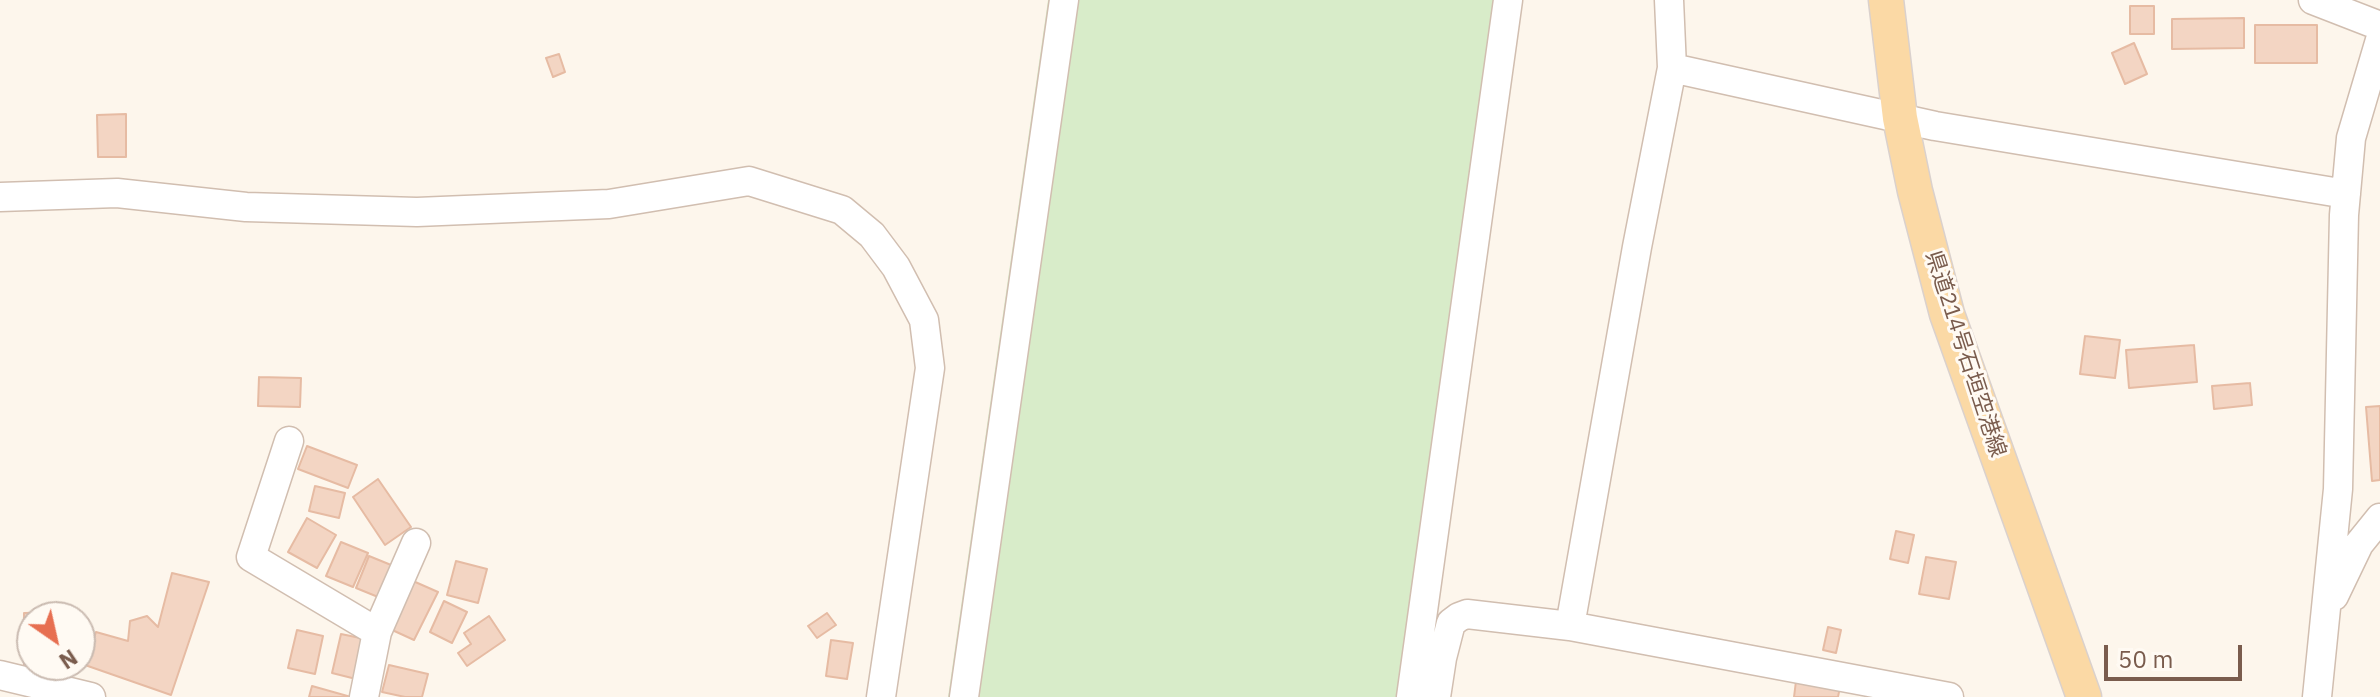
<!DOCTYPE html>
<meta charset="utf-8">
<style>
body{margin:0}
#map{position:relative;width:2380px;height:697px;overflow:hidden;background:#fdf6ec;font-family:"IBM Plex Sans",sans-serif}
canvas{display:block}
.north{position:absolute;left:16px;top:601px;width:80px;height:80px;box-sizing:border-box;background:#fffaf3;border:2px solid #cabbb1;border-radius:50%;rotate:146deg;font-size:22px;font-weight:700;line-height:32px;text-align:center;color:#7a5c4d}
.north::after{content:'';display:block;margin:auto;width:28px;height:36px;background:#e76f51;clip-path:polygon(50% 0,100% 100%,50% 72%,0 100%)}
.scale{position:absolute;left:2104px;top:645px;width:138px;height:36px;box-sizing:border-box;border:4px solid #7a5c4d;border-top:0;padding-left:10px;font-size:24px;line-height:28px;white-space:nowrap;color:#7a5c4d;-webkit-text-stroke:6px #fffaf3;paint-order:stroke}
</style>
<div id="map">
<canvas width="2380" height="697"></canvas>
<div class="north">N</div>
<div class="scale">50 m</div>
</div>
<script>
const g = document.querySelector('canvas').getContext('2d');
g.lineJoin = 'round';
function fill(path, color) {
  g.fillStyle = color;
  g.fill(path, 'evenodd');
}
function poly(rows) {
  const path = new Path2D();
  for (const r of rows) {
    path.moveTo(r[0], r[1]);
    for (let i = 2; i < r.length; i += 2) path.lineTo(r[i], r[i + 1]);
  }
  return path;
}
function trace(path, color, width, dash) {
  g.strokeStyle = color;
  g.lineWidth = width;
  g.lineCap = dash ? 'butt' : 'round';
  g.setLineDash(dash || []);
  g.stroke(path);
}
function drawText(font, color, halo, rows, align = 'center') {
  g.font = font + ' "IBM Plex Sans","Noto Sans JP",sans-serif';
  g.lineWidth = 6;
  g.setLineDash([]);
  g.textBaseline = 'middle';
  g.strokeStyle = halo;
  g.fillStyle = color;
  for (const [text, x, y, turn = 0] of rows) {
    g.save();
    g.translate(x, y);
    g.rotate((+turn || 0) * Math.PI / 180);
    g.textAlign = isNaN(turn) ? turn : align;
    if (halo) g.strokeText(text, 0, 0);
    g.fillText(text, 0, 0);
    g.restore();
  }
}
fill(poly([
 [1048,0,1522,0,1422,697,948,697]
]), '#d8ecc9');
const building = poly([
 [2130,6,2154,6,2154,34,2130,34,2130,6],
 [2244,18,2244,48,2172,49,2172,19,2244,18],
 [2255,25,2317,25,2317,63,2255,63,2255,25],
 [2134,43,2147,74,2125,84,2112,53,2134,43],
 [559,54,565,72,553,77,546,58,559,54],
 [126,114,126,157,98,157,97,115,126,114],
 [2085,336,2120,340,2115,378,2080,374,2085,336],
 [2194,345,2197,382,2129,388,2126,350,2194,345],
 [259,377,301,378,300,407,258,406,259,377],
 [2250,383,2252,405,2214,409,2212,386,2250,383],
 [2380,406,2380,480,2372,481,2366,407,2380,406],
 [307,446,357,465,348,488,298,469,307,446],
 [378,479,411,527,385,545,353,497,378,479],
 [315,486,345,493,339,518,309,511,315,486],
 [307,518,336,535,317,568,288,552,307,518],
 [1896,531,1914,535,1908,563,1890,559,1896,531],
 [341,542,368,553,353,587,326,576,341,542],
 [369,556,396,567,383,599,356,588,369,556],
 [1926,557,1956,562,1949,599,1919,594,1926,557],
 [456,561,487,569,478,603,447,595,456,561],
 [172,573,209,582,171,695,85,665,96,632,128,641,130,621,147,616,158,627,172,573],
 [413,581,438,592,414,640,390,629,413,581],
 [444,601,467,612,452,643,430,632,444,601],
 [68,612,68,617,32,617,32,665,61,665,24,666,24,613,68,612],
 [827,613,836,625,817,638,808,626,827,613],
 [489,616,505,640,467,666,458,653,471,644,464,633,489,616],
 [1828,627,1841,630,1836,653,1823,650,1828,627],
 [297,630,323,636,315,674,288,668,297,630],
 [341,634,365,639,356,679,332,673,341,634],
 [831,640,853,643,847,679,826,676,831,640],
 [389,665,428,674,422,697,405,697,382,692,389,665],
 [1796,681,1840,687,1838,697,1794,697,1796,681],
 [312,686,351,697,309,697,312,686]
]);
fill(building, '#f3d5c3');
trace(building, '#e6bba3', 2);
const minor = poly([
 [2313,0,2380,26],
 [1672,68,1935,126,2346,194],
 [0,197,117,193,246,207,417,212,609,204,749,181,842,210,872,235,896,267,924,320,930,368,881,697],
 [289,441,251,557,377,632],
 [2334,596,2359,544,2380,518],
 [1570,626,1637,247,1672,68,1669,0],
 [0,675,91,697],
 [364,697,377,632,416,543],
 [964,697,1064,0],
 [1411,697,1508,0],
 [1436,697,1442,658,1451,623,1459,617,1467,614,1570,626,1949,697],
 [2317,697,2338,489,2344,215,2351,138,2380,40]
]);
const major = poly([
 [1886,0,1900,118,1915,191,1947,314,2084,697]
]);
trace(minor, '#d1beb0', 31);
trace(major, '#dad1cd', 37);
trace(minor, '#fff', 28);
trace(major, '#fbd9a5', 34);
drawText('22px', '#7a5c4d', '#fffaf3', [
 ["県道214号石垣空港線",1965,354,72]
]);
</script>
